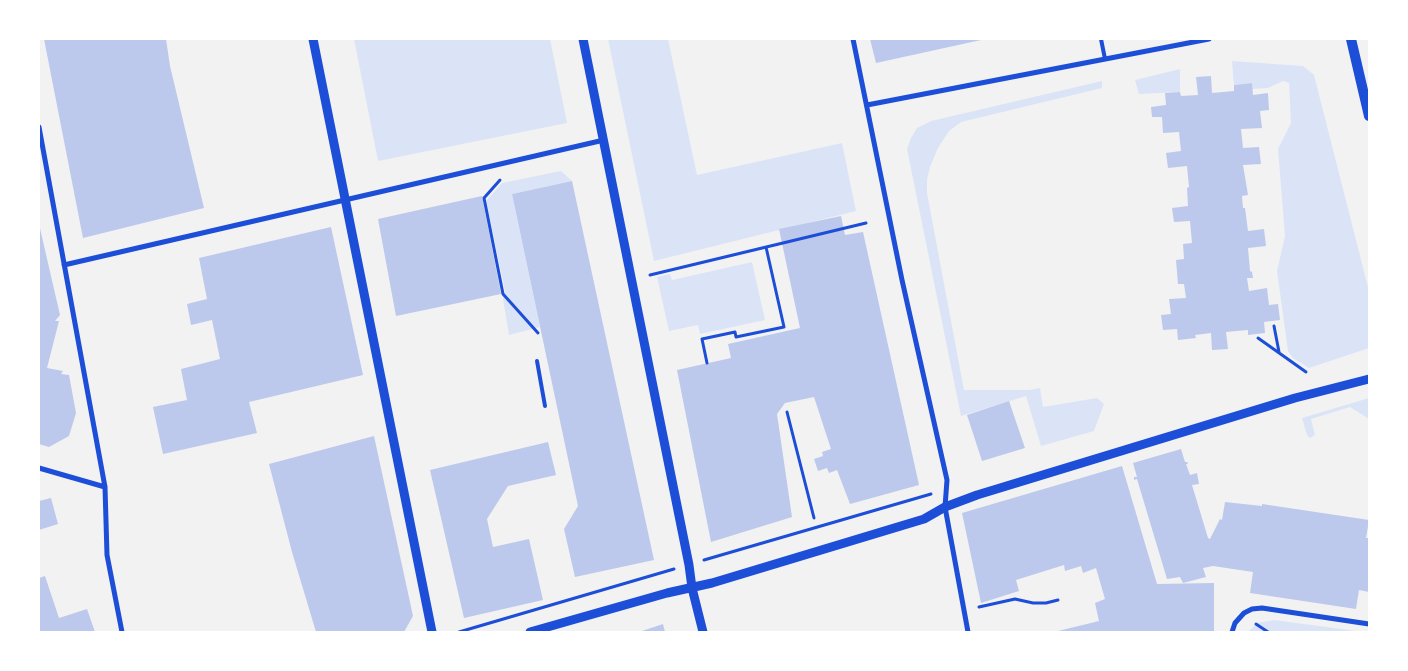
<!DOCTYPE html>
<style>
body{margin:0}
#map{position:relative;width:1408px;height:671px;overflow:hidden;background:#f2f2f2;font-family:"Asap Condensed",sans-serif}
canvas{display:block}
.frame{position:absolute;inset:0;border:40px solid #fff;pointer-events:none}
</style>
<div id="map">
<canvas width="1408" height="671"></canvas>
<div class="frame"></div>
</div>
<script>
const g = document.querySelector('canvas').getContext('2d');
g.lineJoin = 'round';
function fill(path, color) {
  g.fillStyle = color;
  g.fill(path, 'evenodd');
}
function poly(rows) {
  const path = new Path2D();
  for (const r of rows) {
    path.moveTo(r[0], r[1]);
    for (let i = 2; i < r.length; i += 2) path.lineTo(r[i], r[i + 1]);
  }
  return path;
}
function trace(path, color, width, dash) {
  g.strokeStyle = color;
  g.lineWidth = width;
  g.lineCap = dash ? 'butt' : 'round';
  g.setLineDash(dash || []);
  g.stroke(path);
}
fill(poly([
 [354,39,550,39,567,123,378,161],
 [608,39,668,39,697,175,842,143,856,211,654,261],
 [1232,61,1303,66,1314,75,1369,291,1369,348,1309,368,1293,358,1288,351,1277,271,1285,236,1278,149,1291,123,1289,83,1283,81,1268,88,1252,89,1252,83,1234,85],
 [1180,69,1180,92,1139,94,1135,80],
 [1102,81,1102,88,961,122,949,131,938,148,930,167,927,180,927,193,964,390,1029,390,1040,388,1043,407,1097,398,1104,404,1094,431,1041,446,1026,396,961,416,907,149,911,138,917,128,931,121],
 [561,171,572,181,512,194,540,327,509,335,503,299,505,291,486,201,502,183],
 [752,262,765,320,700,334,698,325,669,331,657,277,670,274,672,280],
 [1369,398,1369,419,1350,407,1311,419,1315,435,1310,438,1307,435,1302,418],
 [1274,620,1364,632,1248,632,1257,623]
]), '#dbe4f7');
fill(poly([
 [44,39,166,39,170,66,204,208,83,238],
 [870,39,980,39,981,40,876,63],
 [1211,76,1212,93,1234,91,1234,85,1252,83,1253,95,1268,93,1269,110,1260,111,1262,128,1241,129,1243,148,1259,147,1261,164,1243,165,1248,195,1242,196,1243,208,1245,208,1248,231,1264,229,1266,246,1248,248,1250,271,1252,272,1253,278,1247,278,1249,291,1267,288,1269,305,1278,304,1280,320,1264,322,1265,333,1248,335,1248,330,1226,332,1228,349,1212,350,1211,333,1195,335,1196,338,1178,340,1177,329,1163,330,1161,315,1171,314,1169,299,1186,298,1184,284,1178,284,1176,260,1184,259,1183,244,1192,243,1190,221,1174,222,1172,208,1188,206,1187,188,1189,187,1187,166,1168,168,1166,153,1181,151,1179,132,1163,133,1162,117,1152,117,1151,107,1166,105,1165,93,1180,92,1181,96,1198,95,1196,77],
 [572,181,654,560,575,577,564,529,578,506,512,194],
 [482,196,501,294,396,316,378,219],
 [841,216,845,235,863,232,919,485,850,504,837,470,829,473,827,468,818,471,814,459,823,456,822,452,831,449,814,397,785,403,777,414,792,517,711,542,677,370,731,358,728,344,800,328,779,229],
 [39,224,60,315,55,321,59,321,47,368,63,371,61,374,69,375,76,413,69,436,49,447,39,444],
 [331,227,363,375,249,402,257,433,163,454,153,407,187,400,181,369,220,359,212,320,191,325,187,304,207,299,199,258],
 [1009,401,1025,448,982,461,967,415],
 [374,436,413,616,404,632,316,632,292,552,269,464],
 [548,442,556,475,508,486,487,519,493,547,529,539,543,600,464,618,430,470],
 [1181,449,1185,462,1187,462,1188,464,1186,464,1190,475,1197,473,1199,484,1192,485,1208,538,1210,539,1220,519,1222,520,1225,502,1262,506,1262,504,1369,520,1366,538,1369,538,1369,592,1359,590,1356,609,1250,593,1253,572,1213,566,1203,568,1206,577,1183,583,1180,577,1167,579,1137,479,1134,480,1134,477,1137,477,1133,463],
 [1122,466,1157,584,1214,583,1214,632,1054,632,1099,621,1095,603,1105,599,1096,568,1083,573,1081,566,1065,571,1064,565,1016,580,1019,591,981,603,962,513],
 [51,498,58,524,39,530,39,501],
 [45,576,59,618,87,609,95,632,39,632,39,578],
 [663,624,665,632,639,632]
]), '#bdc9ec');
trace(poly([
 [500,180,484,198,503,294,538,333],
 [650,275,866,223],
 [1274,326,1279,352],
 [1258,338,1306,372],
 [707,363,702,339,735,332,736,337,784,327,766,247],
 [787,412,814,518],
 [704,560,931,494],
 [979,607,1015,599,1033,603,1046,603,1058,600],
 [1256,624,1268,632],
 [459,632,674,569]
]), '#1d4ed8', 3);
trace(poly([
 [1101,39,1105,59],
 [537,361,545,406]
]), '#1d4ed8', 4);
trace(poly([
 [853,39,902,280,947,480,945,507,968,632],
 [867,105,1209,39],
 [39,127,105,487,107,555,122,632],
 [64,265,604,140],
 [39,468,105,487],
 [1232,632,1235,623,1244,613,1252,609,1262,608,1369,624]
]), '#1d4ed8', 5);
trace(poly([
 [313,39,432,632],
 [583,39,689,565,692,588,703,632],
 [530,632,667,593,712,583,924,519,945,507,977,495,1295,398,1369,379]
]), '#1d4ed8', 9);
trace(poly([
 [1351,39,1369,116]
]), '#1d4ed8', 10);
</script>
